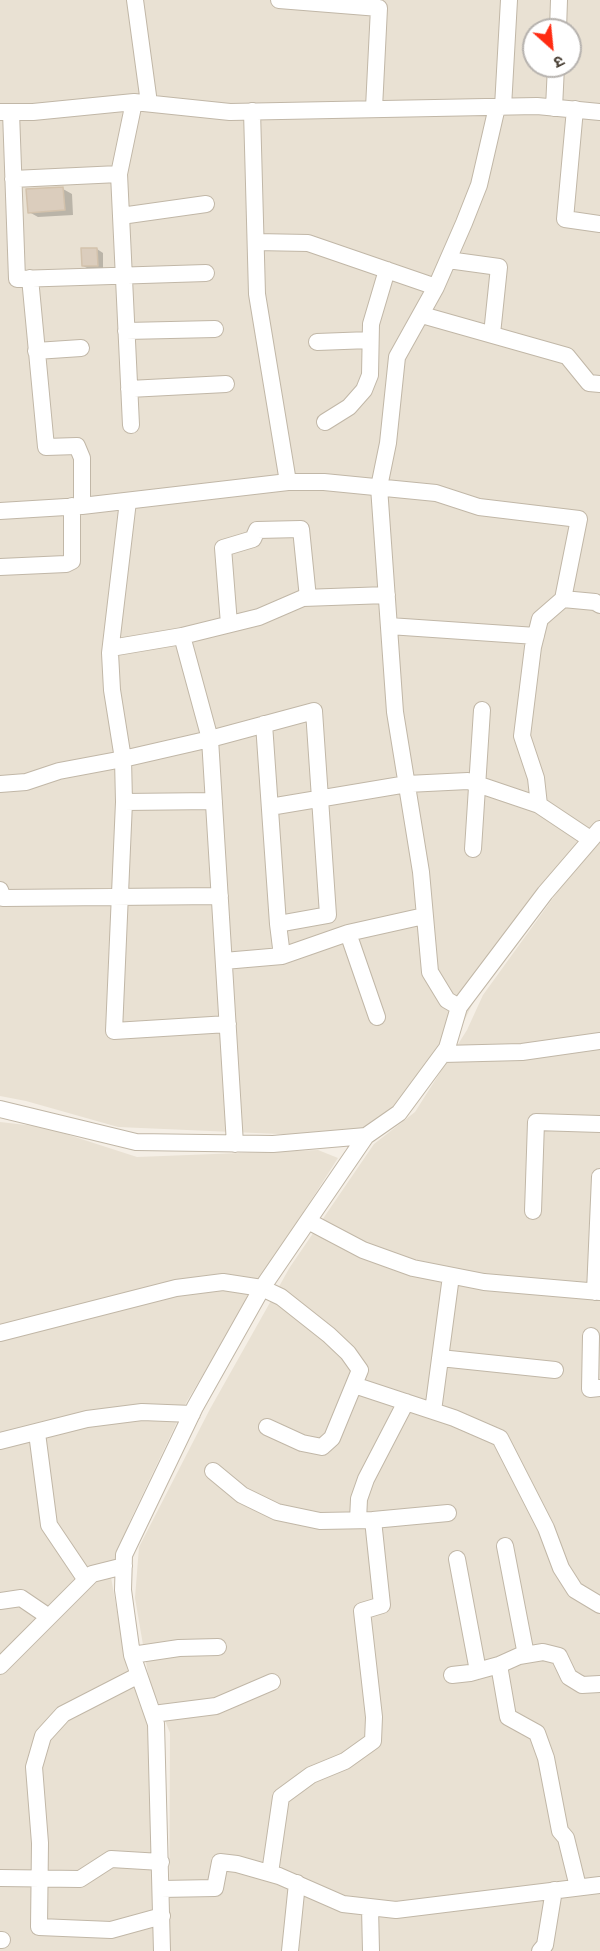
<!DOCTYPE html>
<meta charset="utf-8">
<style>
body{margin:0}
#map{position:relative;width:600px;height:1951px;overflow:hidden;background:#f5efe6;font-family:"Archivo Narrow","Noto Sans Devanagari",sans-serif}
canvas{display:block}
.north{position:absolute;left:522px;top:18px;width:60px;height:60px;box-sizing:border-box;background:#fff;border:2px solid #b6b2ae;border-radius:50%;rotate:153deg;font-size:16px;font-weight:700;line-height:24px;text-align:center;color:#483f34}
.north::after{content:'';display:block;margin:auto;width:21px;height:27px;background:#ff2b12;clip-path:polygon(50% 0,100% 100%,50% 72%,0 100%)}
</style>
<div id="map">
<canvas width="600" height="1951"></canvas>
<div class="north">उ</div>
</div>
<script>
const g = document.querySelector('canvas').getContext('2d');
g.lineJoin = 'round';
function fill(path, color) {
  g.fillStyle = color;
  g.fill(path, 'evenodd');
}
function poly(rows) {
  const path = new Path2D();
  for (const r of rows) {
    path.moveTo(r[0], r[1]);
    for (let i = 2; i < r.length; i += 2) path.lineTo(r[i], r[i + 1]);
  }
  return path;
}
function trace(path, color, width, dash) {
  g.strokeStyle = color;
  g.lineWidth = width;
  g.lineCap = dash ? 'butt' : 'round';
  g.setLineDash(dash || []);
  g.stroke(path);
}
fill(poly([
 [0,0,600,0,600,831,591,834,571,850,546,890,481,986,456,1038,429,1080,375,1125,325,1136,118,1127,26,1101,0,1096],
 [534,30,570,30,570,66,534,66],
 [600,833,600,1951,169,1951,170,1733,149,1680,135,1598,139,1547,210,1409,290,1267,374,1144,415,1112,467,1030,483,995],
 [0,1122,44,1127,137,1157,318,1150,338,1158,266,1271,187,1401,129,1523,111,1577,127,1669,147,1713,156,1852,153,1951,0,1951]
]), '#e9e1d3');
fill(poly([
 [63,189,72,194,73,215,38,217,29,212],
 [97,249,103,253,103,268,89,269,83,266]
]), '#0003');
const building = poly([
 [63,187,65,210,28,213,26,189,63,187],
 [81,248,97,248,98,266,82,266,81,248]
]);
fill(building, '#dbcdbd');
trace(building, '#d3c2ac', 1.5);
const minor = poly([
 [135,0,149,103],
 [279,0,379,8,374,108],
 [558,30,559,0],
 [503,107,509,0],
 [554,108,556,66],
 [575,109,565,219,600,224],
 [252,111,257,294,288,482],
 [0,112,33,112,134,102,230,112,537,106,600,112],
 [11,112,17,279,206,273],
 [13,179,119,174],
 [121,216,206,204],
 [256,242,308,243,436,287],
 [448,260,499,267,492,334],
 [30,278,46,447,77,446,82,458,82,506],
 [422,315,567,356,589,383,600,384],
 [126,331,215,329],
 [317,342,370,340],
 [36,351,81,348],
 [129,389,226,384],
 [325,422,349,407,364,390,370,375,371,324,387,270],
 [131,425,119,174,134,102],
 [128,501,110,653,112,690,123,759,124,802,114,1031,228,1024],
 [0,511,82,506,288,482,324,482,436,493,479,507,579,519,563,599],
 [0,567,66,564,72,561,72,506],
 [229,624,223,548,253,539,257,530,301,529,308,598],
 [389,626,536,636],
 [182,636,210,739,235,1144],
 [111,648,182,636,259,617,303,598,387,595],
 [0,784,26,782,59,771,123,759,210,739,314,711,328,915,278,924],
 [124,802,214,801],
 [539,805,536,778,522,736,533,647,540,619,563,599,595,602,600,605],
 [270,807,407,784,468,781,539,805,590,839],
 [473,849,482,710],
 [0,890,3,898,220,896],
 [348,933,377,1017],
 [282,956,348,933,424,916],
 [224,961,282,956,278,924,264,724],
 [459,1007,447,1000,430,972,421,872,395,712,379,487,388,443,397,357,436,287,464,223,479,185,497,107],
 [443,1054,522,1052,600,1041],
 [0,1109,136,1142,273,1144,366,1136],
 [533,1211,536,1122,600,1124],
 [308,1221,363,1250,413,1268,484,1282,600,1292],
 [595,1292,600,1177],
 [0,1333,176,1288,223,1282,262,1288,281,1297,329,1335,348,1353,360,1370,332,1438,322,1447,302,1443,267,1427],
 [591,1336,590,1389,600,1388],
 [440,1358,555,1370],
 [354,1385,454,1418,500,1438,546,1528,561,1568,575,1590,600,1605],
 [433,1411,451,1276],
 [37,1433,49,1525,86,1580],
 [0,1441,87,1419,142,1412,192,1414],
 [213,1471,242,1495,277,1512,320,1521,373,1520,448,1513],
 [358,1520,359,1499,366,1479,406,1402],
 [505,1546,526,1655],
 [457,1559,478,1671],
 [0,1601,21,1598,49,1617],
 [132,1655,179,1648,218,1647],
 [499,1665,508,1717,537,1733,546,1758,560,1831,566,1838,578,1887],
 [0,1666,92,1574,124,1566],
 [139,1675,63,1714,43,1736,34,1767,40,1843,39,1927,111,1930,162,1916],
 [452,1675,470,1673,499,1665,519,1656,543,1652,559,1656,569,1677,582,1685,600,1684],
 [153,1714,216,1706,272,1682],
 [270,1873,281,1797,311,1775,345,1761,373,1741,374,1717,362,1611,382,1605,373,1520],
 [0,1878,80,1879,111,1859,161,1862],
 [161,1889,215,1888,220,1862,237,1864,279,1876,343,1904,396,1910,600,1885],
 [370,1907,371,1951],
 [0,1940,2,1940],
 [162,1951,156,1724,132,1655,123,1590,124,1555,195,1407,262,1288,366,1136,399,1113,447,1048,459,1007,545,893,600,829],
 [290,1951,297,1883],
 [540,1951,545,1945,554,1890]
]);
trace(minor, '#c1b7a7', 18);
trace(minor, '#fff', 16);
</script>
